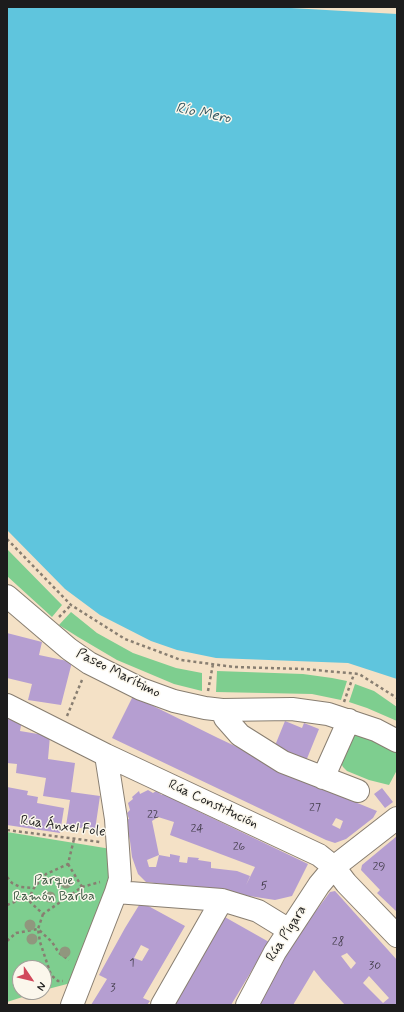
<!DOCTYPE html>
<meta charset="utf-8">
<style>
body{margin:0}
#map{position:relative;width:404px;height:1012px;overflow:hidden;background:#f4e1c6;font-family:Mynerve,sans-serif}
canvas{display:block}
.frame{position:absolute;inset:0;border:8px solid #1c1c1c;pointer-events:none}
.north{position:absolute;left:12px;top:960px;width:40px;height:40px;box-sizing:border-box;background:#fbf7ec;border:1px solid #a29f99;border-radius:50%;rotate:125deg;font-size:11px;font-weight:700;line-height:16px;text-align:center;color:#1c1c1c}
.north::after{content:'';display:block;margin:auto;width:14px;height:18px;background:#d1495b;clip-path:polygon(50% 0,100% 100%,50% 72%,0 100%)}
</style>
<div id="map">
<canvas width="404" height="1012"></canvas>
<div class="frame"></div>
<div class="north">N</div>
</div>
<script>
const g = document.querySelector('canvas').getContext('2d');
g.lineJoin = 'round';
function fill(path, color) {
  g.fillStyle = color;
  g.fill(path, 'evenodd');
}
function poly(rows) {
  const path = new Path2D();
  for (const r of rows) {
    path.moveTo(r[0], r[1]);
    for (let i = 2; i < r.length; i += 2) path.lineTo(r[i], r[i + 1]);
  }
  return path;
}
function trace(path, color, width, dash) {
  g.strokeStyle = color;
  g.lineWidth = width;
  g.lineCap = dash ? 'butt' : 'round';
  g.setLineDash(dash || []);
  g.stroke(path);
}
function drawText(font, color, halo, rows, align = 'center') {
  g.font = font + ' Mynerve,sans-serif';
  g.lineWidth = 3;
  g.setLineDash([]);
  g.textBaseline = 'middle';
  g.strokeStyle = halo;
  g.fillStyle = color;
  for (const [text, x, y, turn = 0] of rows) {
    g.save();
    g.translate(x, y);
    g.rotate((+turn || 0) * Math.PI / 180);
    g.textAlign = isNaN(turn) ? turn : align;
    if (halo) g.strokeText(text, 0, 0);
    g.fillText(text, 0, 0);
    g.restore();
  }
}
fill(poly([
 [7,549,62,605,52,617,7,576],
 [71,612,97,633,133,653,176,668,202,673,202,691,174,684,117,660,78,637,59,625],
 [217,671,303,674,332,678,347,681,341,700,312,694,216,692],
 [355,684,374,691,397,707,397,721,367,708,349,702],
 [354,733,397,749,397,770,389,785,369,780,347,771,343,767,340,761],
 [7,832,111,849,109,880,71,983,44,990,44,968,20,968,20,992,38,992,7,1002]
]), '#7ece8f');
fill(poly([
 [7,7,273,7,397,14,397,679,348,663,216,658,177,650,151,641,100,615,65,589,7,530]
]), '#5fc5dd');
fill(poly([
 [7,633,42,642,39,655,72,662,61,705,28,700,32,684,7,678],
 [133,696,218,738,345,798,377,811,373,818,346,839,335,843,326,840,112,738],
 [336,818,343,821,340,829,332,825],
 [7,719,22,720,20,731,50,736,48,759,75,763,71,792,100,796,95,830,66,826,70,800,43,796,46,778,16,773,17,764,7,763],
 [285,721,302,728,304,723,319,729,306,761,274,748],
 [7,787,28,791,27,795,38,797,37,803,64,808,60,833,7,825],
 [382,788,393,802,385,808,374,794],
 [148,790,153,793,156,791,162,795,164,793,185,801,183,804,308,864,292,896,275,900,197,888,146,882,138,874,132,857,130,841,125,820,129,819,127,813,130,810,128,803,133,799,132,797,139,791,140,794],
 [158,817,174,822,170,835,255,867,246,885,250,876,237,871,211,868,211,862,198,860,199,858,188,857,187,863,179,862,180,856,170,854,170,857,159,855,152,821],
 [159,855,156,867,149,867,147,860],
 [397,836,397,912,377,893,380,890,361,870,362,865],
 [335,891,397,960,397,1005,345,1005,322,980,314,970,293,1005,254,1005,292,943,330,892],
 [347,953,356,963,351,969,341,956],
 [369,976,389,998,383,1003,363,983],
 [141,902,185,926,143,998,150,1001,147,1005,91,1005,107,979,99,975,125,928],
 [141,945,149,949,142,961,134,958],
 [223,916,269,942,231,1005,168,1005]
]), '#b59ed1');
const minor = poly([
 [7,596,69,649,89,663,141,689,174,701,205,708,222,710,292,709,328,714,376,730,397,741],
 [7,705,106,755,319,855,334,867,346,883,397,936],
 [222,710,225,718,240,735,283,762,358,791],
 [323,778,349,720],
 [116,892,222,900,258,911,289,930],
 [72,1005,116,892,120,879,116,819,106,755],
 [162,1005,222,900],
 [247,1005,275,952,319,885,334,867,397,818]
]);
trace(minor, '#887e71', 24);
trace(poly([
 [7,539,71,605,125,639,181,660,234,667,304,669,359,674,397,698],
 [59,617,71,605],
 [208,691,213,664],
 [344,702,354,674],
 [67,716,82,680],
 [7,830,100,842],
 [68,864,82,887],
 [7,877,12,883,20,887,34,888],
 [28,900,34,888,46,874,68,864,74,839],
 [7,905,22,899,28,900,43,914,82,887,100,882],
 [43,914,38,929,52,942,59,953,69,960],
 [7,941,16,933,38,929,40,942,51,975,58,981,63,981]
]), '#887e71', 2.5, [3, 3]);
trace(minor, '#fff', 22);
g.fillStyle = '#90977e';
for (const [x, y] of [
 [66,883],
 [50,897],
 [30,925],
 [32,939],
 [65,952]
]) {
  g.beginPath();
  g.arc(x, y, 5.5, 0, 2 * Math.PI);
  g.fill();
}
drawText('12px', '#423c49', null, [
 ["27",315,808],
 ["22",153,815],
 ["24",197,829],
 ["26",239,847],
 ["29",379,867],
 ["5",264,886],
 ["28",338,942],
 ["1",132,963],
 ["30",375,966],
 ["3",113,988]
]);
drawText('14px', '#1c1c1c', '#fbf7ec', [
 ["Paseo Marítimo",118,674,27],
 ["Rúa Constitución",213,805,25],
 ["Rúa Ánxel Fole",63,827,8],
 ["Rúa Pígara",287,934,-58]
]);
drawText('14px', '#3e5a44', '#fbf7ec', [
 ["Parque",54,881],
 ["Ramón Barba",54,897]
]);
drawText('italic 15px', '#335760', '#fbf7ec', [
 ["Río Mero",203,114,11]
]);
</script>
